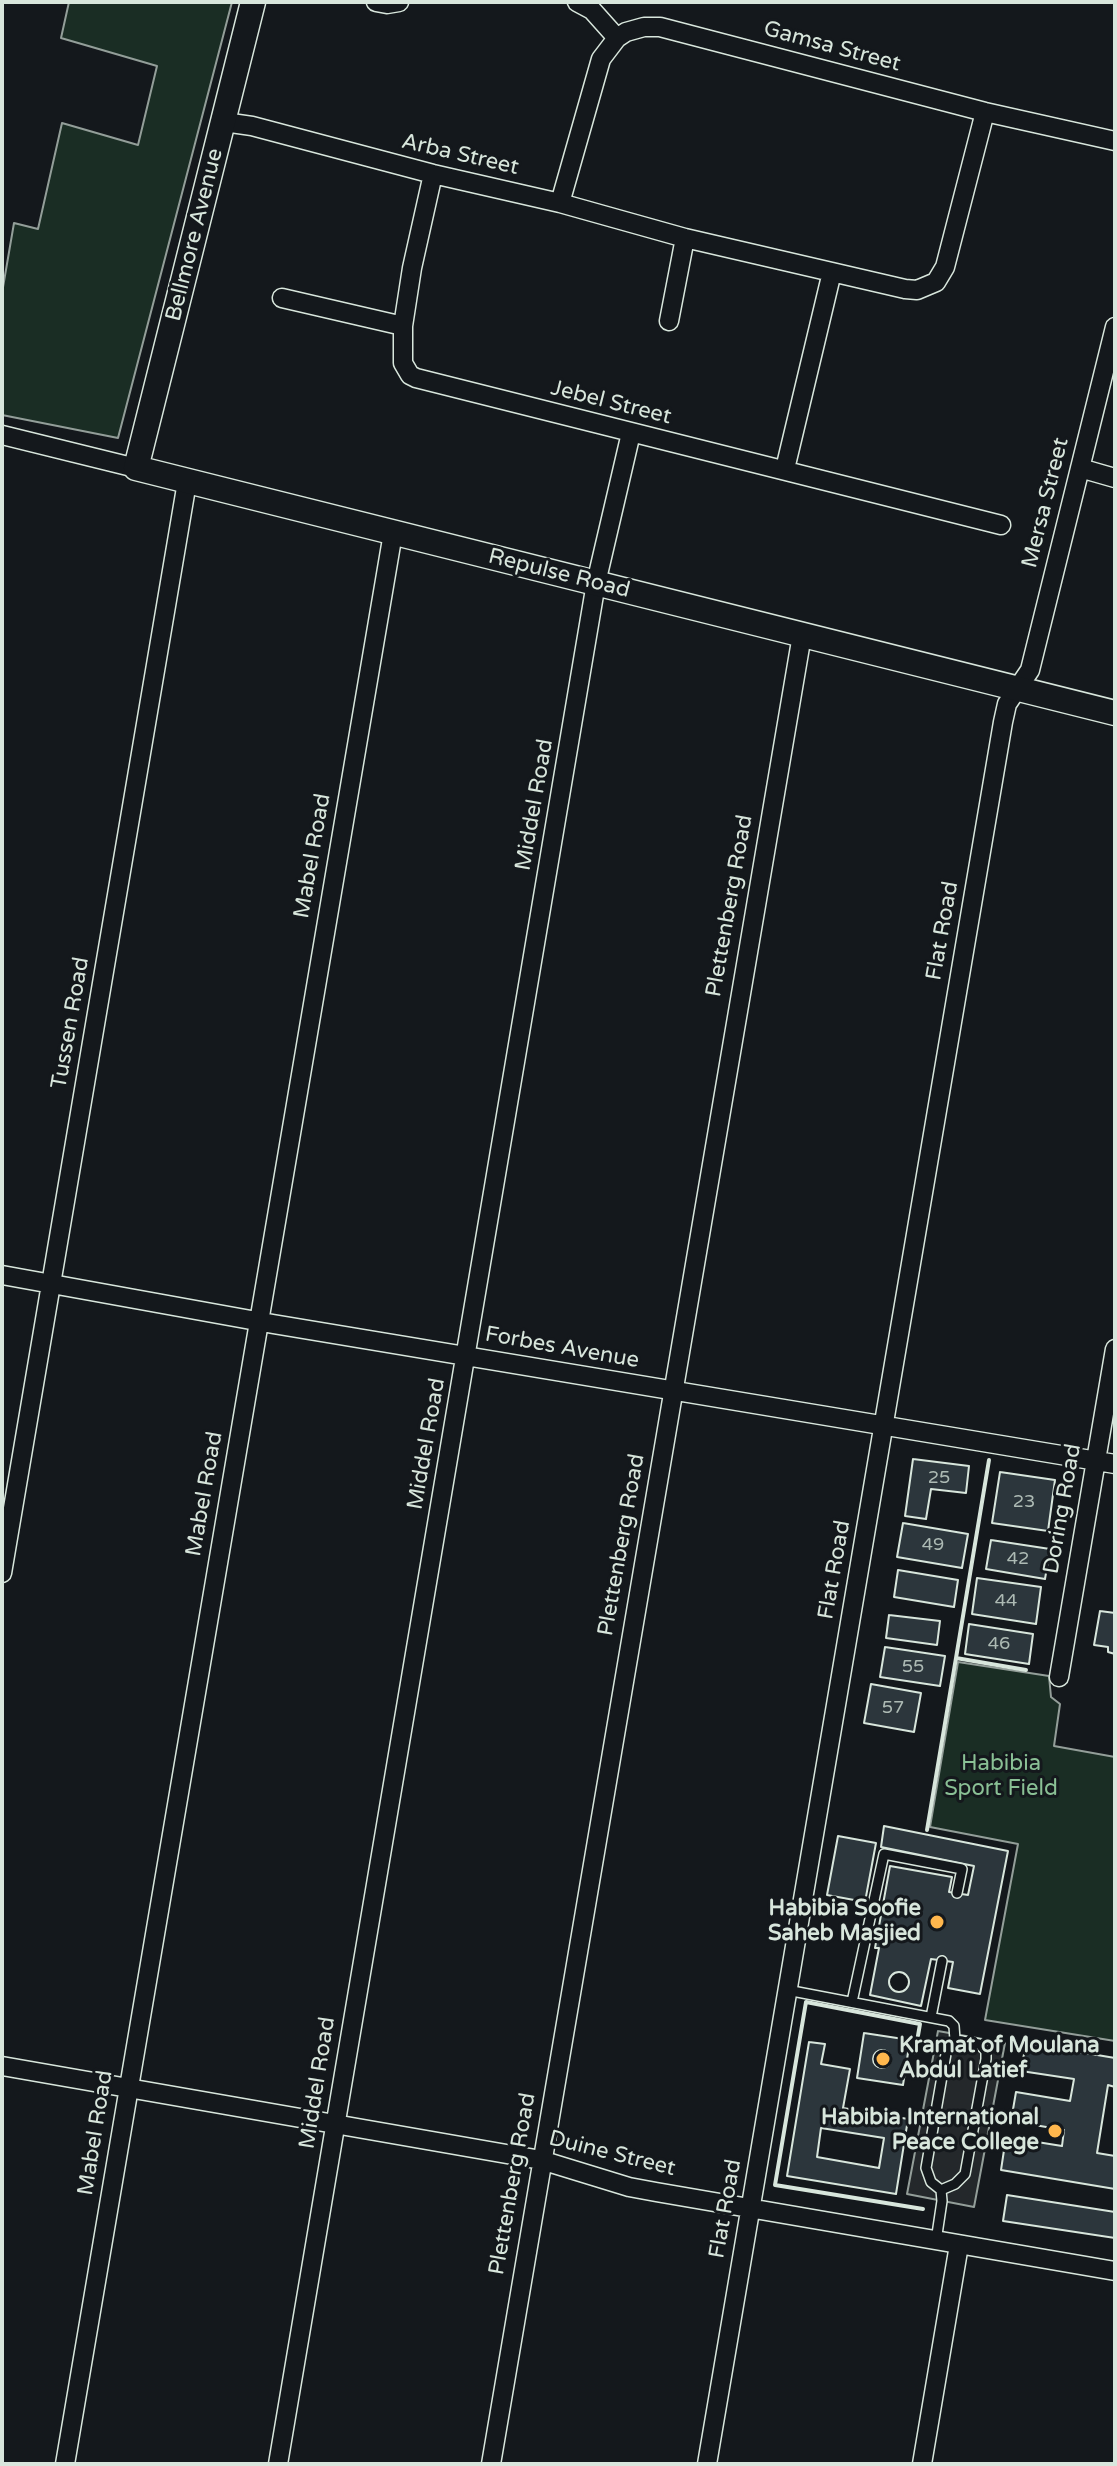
<!DOCTYPE html>
<style>
body{margin:0}
#map{position:relative;width:1117px;height:2466px;overflow:hidden;background:#14181c;font-family:"Varela Round",sans-serif}
canvas{display:block}
.frame{position:absolute;inset:0;border:4px solid #d8e6dc;pointer-events:none}
</style>
<div id="map">
<canvas width="1117" height="2466"></canvas>
<div class="frame"></div>
</div>
<script>
const g = document.querySelector('canvas').getContext('2d');
g.lineJoin = 'round';
function fill(path, color) {
  g.fillStyle = color;
  g.fill(path, 'evenodd');
}
function poly(rows) {
  const path = new Path2D();
  for (const r of rows) {
    if (r.length === 3) {
      path.moveTo(r[0] + r[2], r[1]);
      path.arc(r[0], r[1], r[2], 0, 2 * Math.PI);
      continue;
    }
    path.moveTo(r[0], r[1]);
    for (let i = 2; i < r.length; i += 2) path.lineTo(r[i], r[i + 1]);
  }
  return path;
}
function trace(path, color, width, dash) {
  g.strokeStyle = color;
  g.lineWidth = width;
  g.lineCap = dash ? 'butt' : 'round';
  g.setLineDash(dash || []);
  g.stroke(path);
}
function drawText(font, color, halo, rows, align = 'center') {
  g.font = font + ' "Varela Round",sans-serif';
  g.lineWidth = 6;
  g.setLineDash([]);
  g.textBaseline = 'middle';
  g.strokeStyle = halo;
  g.fillStyle = color;
  for (const [text, x, y, turn = 0] of rows) {
    g.save();
    g.translate(x, y);
    g.rotate((+turn || 0) * Math.PI / 180);
    g.textAlign = isNaN(turn) ? turn : align;
    if (halo) g.strokeText(text, 0, 0);
    g.fillText(text, 0, 0);
    g.restore();
  }
}
const green = poly([
 [69,2,232,2,118,438,2,415,2,293,14,223,38,229,62,123,138,145,157,66,61,38,69,2],
 [958,1662,1049,1676,1051,1697,1060,1704,1054,1746,1115,1757,1115,2041,985,2020,1018,1844,930,1827,958,1662]
]);
fill(green, '#1a2d24');
trace(green, '#939e99', 2);
const parking = poly([
 [938,2031,1005,2043,974,2207,907,2194,938,2031]
]);
fill(parking, '#24282b');
trace(parking, '#939e99', 2);
const building = poly([
 [913,1459,969,1466,966,1493,931,1489,926,1519,905,1516,913,1459],
 [1000,1472,1055,1480,1048,1531,992,1523,1000,1472],
 [903,1523,968,1534,962,1568,897,1557,903,1523],
 [991,1540,1050,1549,1045,1579,986,1569,991,1540],
 [898,1570,958,1580,954,1607,894,1597,898,1570],
 [977,1578,1041,1587,1036,1624,972,1614,977,1578],
 [1100,1611,1115,1613,1115,1654,1108,1652,1108,1647,1094,1645,1100,1611],
 [889,1615,940,1621,937,1645,886,1638,889,1615],
 [969,1624,1033,1634,1029,1664,965,1654,969,1624],
 [885,1647,945,1656,940,1686,880,1677,885,1647],
 [871,1684,921,1693,914,1732,864,1723,871,1684],
 [884,1826,1008,1851,980,1994,948,1988,953,1962,931,1959,921,2006,870,1995,879,1948,875,1948,890,1866,952,1877,949,1892,968,1895,974,1866,881,1847,884,1826],
 [838,1836,876,1843,865,1902,827,1895,838,1836],
 [899,1982,10],
 [864,2033,910,2040,903,2085,857,2078,864,2033],
 [809,2042,825,2044,821,2064,850,2069,843,2108,908,2119,896,2194,787,2176,809,2042],
 [821,2128,884,2138,879,2168,817,2157,821,2128],
 [1026,2043,1115,2058,1115,2087,1108,2085,1097,2153,1115,2156,1115,2189,1001,2170,1006,2137,1062,2146,1064,2130,1011,2121,1016,2092,1070,2101,1074,2079,1021,2071,1026,2043],
 [882,2059,9],
 [1007,2195,1115,2212,1115,2238,1003,2221,1007,2195]
]);
fill(building, '#2c363c');
trace(building, '#d8e6dc', 2);
const lane = poly([
 [787,1990,949,2021,954,2026,955,2040],
 [852,2002,884,1854,962,1869,957,1893],
 [931,2017,942,1961],
 [941,2190,955,2184,965,2174,986,2059,986,2051,979,2044,955,2040],
 [936,2241,942,2201,941,2190,931,2182,926,2168,947,2048,955,2040]
]);
const street = poly([
 [376,2,387,4,399,2],
 [577,2,592,10,617,38],
 [224,122,252,126,433,174,560,203,685,238,905,289,917,290,936,282,945,267,985,112],
 [433,174,412,268,403,326,403,363,410,375,416,378,1001,525],
 [560,203,601,59,617,38,626,32,644,27,660,27,985,112,1115,141],
 [282,298,403,326],
 [669,321,685,238],
 [2,435,136,468],
 [1080,468,1115,478],
 [785,469,832,272],
 [2,1275,273,1324,1115,1464],
 [2,1573,187,482],
 [1059,1677,1115,1349],
 [2,2066,541,2160,629,2187,656,2192,1115,2271],
 [65,2464,393,533],
 [278,2464,596,583,631,433],
 [491,2464,802,635],
 [707,2464,1003,722,1007,704,1030,670,1115,327],
 [922,2464,959,2245]
]);
const secondary = poly([
 [253,2,136,468,1115,713]
]);
trace(lane, '#d8e6dc', 12);
trace(street, '#d8e6dc', 21);
trace(secondary, '#d8e6dc', 27);
trace(lane, '#14181c', 9);
trace(street, '#14181c', 18);
trace(secondary, '#14181c', 24);
trace(poly([
 [956,1658,989,1460],
 [927,1830,956,1658,1026,1670],
 [915,2053,920,2024,806,2002,775,2185,923,2209]
]), '#d8e6dc', 4);
for (const [x, y, r, color] of [
 [937,1922,8,"#ffb74d"],
 [883,2059,8,"#ffb74d"],
 [1055,2131,8,"#ffb74d"]
]) {
  const dot = new Path2D();
  dot.arc(x, y, r, 0, 2 * Math.PI);
  g.fillStyle = color;
  g.fill(dot);
  trace(dot, '#14181c', 3);
}
drawText('18px', '#adbab4', null, [
 ["25",939,1478],
 ["23",1024,1502],
 ["49",933,1545],
 ["42",1018,1559],
 ["44",1006,1601],
 ["46",999,1644],
 ["55",913,1667],
 ["57",893,1708]
]);
drawText('22px', '#d8e6dc', '#14181c', [
 ["Gamsa Street",832,47,15],
 ["Arba Street",460,155,13],
 ["Bellmore Avenue",195,235,-76],
 ["Jebel Street",611,403,14],
 ["Mersa Street",1046,503,-76],
 ["Repulse Road",559,574,14],
 ["Middel Road",535,805,-80],
 ["Mabel Road",313,856,-80],
 ["Plettenberg Road",730,906,-80],
 ["Flat Road",943,931,-80],
 ["Tussen Road",71,1023,-80],
 ["Forbes Avenue",562,1348,10],
 ["Middel Road",427,1444,-80],
 ["Mabel Road",205,1494,-80],
 ["Doring Road",1063,1509,-80],
 ["Plettenberg Road",622,1545,-80],
 ["Flat Road",835,1570,-80],
 ["Middel Road",318,2083,-81],
 ["Mabel Road",96,2133,-81],
 ["Duine Street",612,2154,14],
 ["Plettenberg Road",513,2184,-80],
 ["Flat Road",726,2209,-80]
]);
drawText('22px', '#8ac095', '#14181c', [
 ["Habibia",1001,1764],
 ["Sport Field",1001,1789]
]);
drawText('bold 22px', '#d8e6dc', '#14181c', [
 ["Habibia Soofie",921,1909],
 ["Saheb Masjied",921,1934],
 ["Kramat of Moulana",899,2046,"left"],
 ["Abdul Latief",899,2071,"left"],
 ["Habibia International",1039,2118],
 ["Peace College",1039,2143]
], 'right');
</script>
